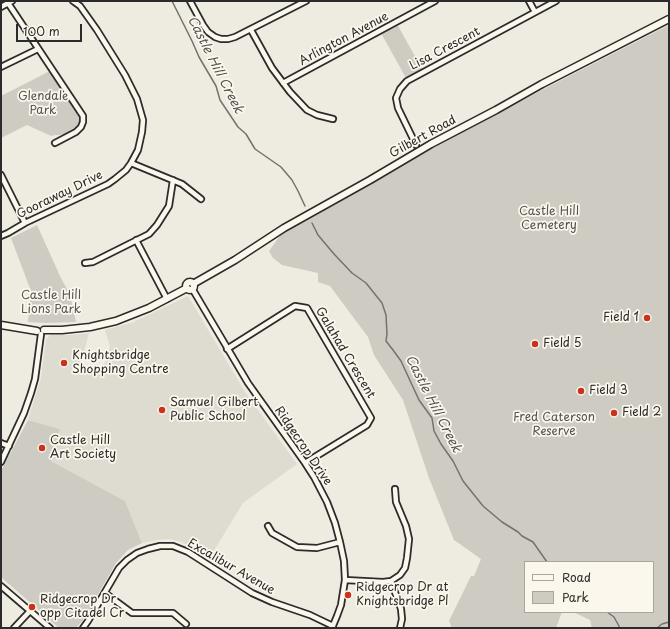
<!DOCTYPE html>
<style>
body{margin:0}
#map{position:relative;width:670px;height:629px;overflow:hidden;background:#eeebe0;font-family:"Playpen Sans",sans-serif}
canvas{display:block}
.frame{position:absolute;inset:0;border:2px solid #2b2b2b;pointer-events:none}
.legend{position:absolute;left:524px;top:561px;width:130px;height:52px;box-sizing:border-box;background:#fbf7ec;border:1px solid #a8a59f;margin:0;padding:5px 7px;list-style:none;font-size:12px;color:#2b2b2b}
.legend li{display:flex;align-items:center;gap:8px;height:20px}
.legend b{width:20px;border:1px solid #a8a59f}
.scale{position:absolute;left:16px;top:24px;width:66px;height:18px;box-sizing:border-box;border:2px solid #2b2b2b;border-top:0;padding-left:5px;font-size:12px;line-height:14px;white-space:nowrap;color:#2b2b2b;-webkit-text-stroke:3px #fbf7ec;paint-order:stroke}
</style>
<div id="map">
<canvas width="670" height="629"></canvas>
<div class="frame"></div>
<ul class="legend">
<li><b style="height:5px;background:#fbf7ec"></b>Road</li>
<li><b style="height:11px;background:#cecbc2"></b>Park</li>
</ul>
<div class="scale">100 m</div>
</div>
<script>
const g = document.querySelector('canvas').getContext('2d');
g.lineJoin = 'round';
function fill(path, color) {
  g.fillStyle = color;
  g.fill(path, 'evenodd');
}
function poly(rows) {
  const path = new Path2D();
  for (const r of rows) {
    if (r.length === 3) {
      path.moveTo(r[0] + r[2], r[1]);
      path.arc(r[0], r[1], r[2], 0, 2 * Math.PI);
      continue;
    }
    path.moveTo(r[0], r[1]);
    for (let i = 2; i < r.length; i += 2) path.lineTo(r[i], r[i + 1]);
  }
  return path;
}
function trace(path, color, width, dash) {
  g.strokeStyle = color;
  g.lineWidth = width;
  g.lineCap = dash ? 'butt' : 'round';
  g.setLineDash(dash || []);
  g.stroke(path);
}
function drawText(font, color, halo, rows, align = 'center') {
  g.font = font + ' "Playpen Sans",sans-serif';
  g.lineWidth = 3.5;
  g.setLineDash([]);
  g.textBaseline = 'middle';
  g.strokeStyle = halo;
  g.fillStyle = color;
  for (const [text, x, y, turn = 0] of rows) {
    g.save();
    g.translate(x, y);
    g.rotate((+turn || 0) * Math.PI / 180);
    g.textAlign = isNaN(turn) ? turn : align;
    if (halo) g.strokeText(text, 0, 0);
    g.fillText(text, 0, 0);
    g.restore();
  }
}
fill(poly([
 [188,296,245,392,297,464,243,503,210,557,193,547,181,542,170,539,157,540,142,543,125,501,51,461,60,429,28,420,41,378,46,340,50,335,72,335,89,333,80,365,102,372,110,347,105,330,131,323,140,319]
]), '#dedbd1');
fill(poly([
 [397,24,422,69,406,78,381,33],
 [669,25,669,628,592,628,590,620,573,612,653,612,653,562,525,562,525,612,562,612,556,628,452,628,449,621,471,576,474,576,481,559,454,540,429,478,403,400,374,355,368,337,330,286,318,282,318,273,282,265,273,258,269,251,282,233,430,150,540,91],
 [50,71,80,115,80,121,79,125,75,129,66,134,59,135,55,135,51,136,27,125,1,138,1,96],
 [37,225,60,276,70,295,76,322,45,323,28,322,31,291,11,238],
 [28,420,60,429,51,461,125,501,142,543,128,550,116,563,93,603,83,620,76,628,59,628,1,577,1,471]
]), '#cecbc2');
trace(poly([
 [172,1,192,41,199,57,216,86,220,100,238,127,246,134,255,149,281,167,292,180,298,191,305,206],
 [312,223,318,235,334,254,352,273,366,283,382,303,386,315,387,334,386,341,393,350,401,361,419,400,432,418,434,431,441,444,453,461,463,481,483,506,502,522,518,532,522,536,533,542,547,562],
 [607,612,614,617,620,628],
 [657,628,662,624,669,622]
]), '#74726e', 1.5);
const minor = poly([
 [190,1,203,25,208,32,215,37,221,39,228,39,235,37,306,1],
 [529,1,535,12],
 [8,3,83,116,83,122,81,127,76,132,55,143],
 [1,7,12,1],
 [251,30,272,68,290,92,307,110,317,115,333,119],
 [1,67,38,49],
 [283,83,435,1],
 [416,145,398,108,396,98,400,89,407,81,556,1],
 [131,163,182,184,201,199],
 [1,175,25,223],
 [1,236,8,233,25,223,108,184,115,179,126,170,131,163,138,150,142,132,143,120,137,99,125,75,97,30,80,6,73,1],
 [136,240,167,299],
 [85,263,93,262,149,234,157,225,169,206,173,180],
 [193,290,248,383,305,463,314,477,327,502,335,523,340,542,344,561,345,580,341,605,337,616,332,628],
 [227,349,295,306,307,308,371,418,367,425,305,463],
 [1,443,9,446],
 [1,462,24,413,31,393,35,379,41,334],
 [268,526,272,533,297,547,317,548,340,542],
 [345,580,383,582,391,581,400,575,405,568,407,558,409,539,406,526,396,502,395,489],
 [391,581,401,609,402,619,400,628],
 [1,586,50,628],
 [105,593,132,613,173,613,186,624],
 [14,628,30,611],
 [83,628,88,621,119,568,127,560,137,553,148,549,160,546,173,546,188,552,252,593,272,602,310,615,333,626]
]);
const major = poly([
 [190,286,4],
 [193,284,235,260,284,228,370,180,431,144,496,110,542,84,669,19],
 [1,325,37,331],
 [44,330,62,330,90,327,116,321,149,308,187,288]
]);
trace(minor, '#2b2b2b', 8);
trace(major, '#2b2b2b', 9);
trace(minor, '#fbf7ec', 4.5);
trace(major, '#fbf7ec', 6);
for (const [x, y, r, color] of [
 [647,318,4,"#c8321e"],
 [535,344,4,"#c8321e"],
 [64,363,4,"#c8321e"],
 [581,391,4,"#c8321e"],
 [162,410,4,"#c8321e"],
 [614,413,4,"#c8321e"],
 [42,448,4,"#c8321e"],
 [348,595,4,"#c8321e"],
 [32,607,4,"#c8321e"]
]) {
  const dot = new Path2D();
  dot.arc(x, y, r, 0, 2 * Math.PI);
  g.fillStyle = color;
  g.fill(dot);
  trace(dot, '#fbf7ec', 1.5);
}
drawText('12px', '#2b2b2b', '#fbf7ec', [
 ["Arlington Avenue",344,39,-28],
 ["Lisa Crescent",445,49,-28],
 ["Gilbert Road",423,137,-29],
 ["Gooraway Drive",60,195,-26],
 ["Galahad Crescent",345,353,59],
 ["Ridgecrop Drive",303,446,56],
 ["Excalibur Avenue",231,567,30]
]);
drawText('12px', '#545351', '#fbf7ec', [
 ["Glendale",43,97],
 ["Park",43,111],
 ["Castle Hill",549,212],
 ["Cemetery",549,226],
 ["Castle Hill",51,296],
 ["Lions Park",51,310],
 ["Fred Caterson",554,418],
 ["Reserve",554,432]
]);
drawText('12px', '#2b2b2b', '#fbf7ec', [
 ["Field 1",639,318,"right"],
 ["Field 5",543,344],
 ["Knightsbridge",72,356],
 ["Shopping Centre",72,370],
 ["Field 3",589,391],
 ["Samuel Gilbert",170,403],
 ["Public School",170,417],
 ["Field 2",622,413],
 ["Castle Hill",50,441],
 ["Art Society",50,455],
 ["Ridgecrop Dr at",356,588],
 ["Knightsbridge Pl",356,602],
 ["Ridgecrop Dr",40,600],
 ["opp Citadel Cr",40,614]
], 'left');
drawText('italic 13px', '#555552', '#fbf7ec', [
 ["Castle Hill Creek",215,65,63],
 ["Castle Hill Creek",433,404,63]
]);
</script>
